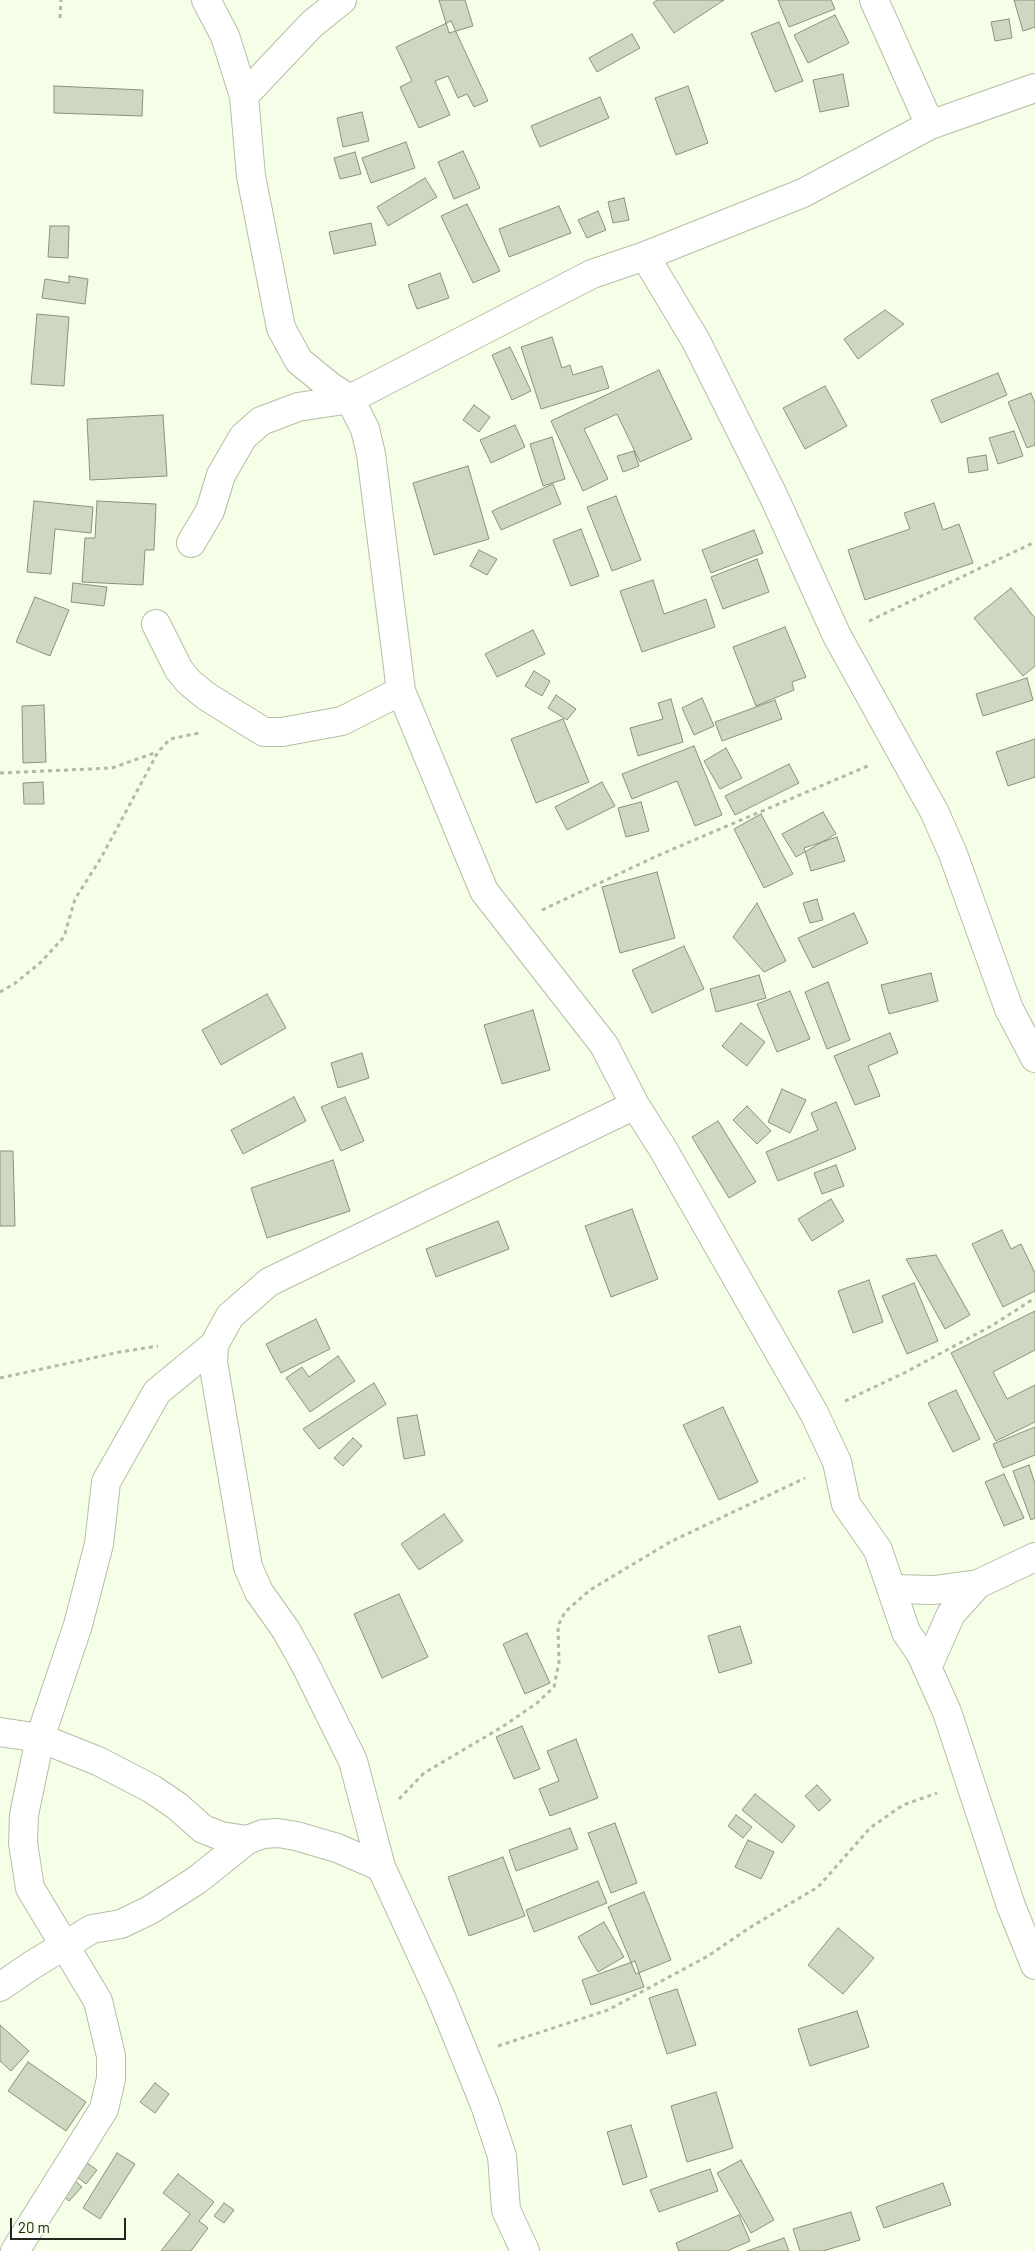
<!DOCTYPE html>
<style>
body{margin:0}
#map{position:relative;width:1035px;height:2251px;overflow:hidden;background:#f5fee6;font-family:Barlow,sans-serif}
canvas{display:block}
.scale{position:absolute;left:10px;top:2218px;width:116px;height:22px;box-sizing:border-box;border:2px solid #23271e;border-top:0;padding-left:6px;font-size:15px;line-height:18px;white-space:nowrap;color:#23271e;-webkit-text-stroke:4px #f5fee6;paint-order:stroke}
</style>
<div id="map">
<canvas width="1035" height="2251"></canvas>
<div class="scale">20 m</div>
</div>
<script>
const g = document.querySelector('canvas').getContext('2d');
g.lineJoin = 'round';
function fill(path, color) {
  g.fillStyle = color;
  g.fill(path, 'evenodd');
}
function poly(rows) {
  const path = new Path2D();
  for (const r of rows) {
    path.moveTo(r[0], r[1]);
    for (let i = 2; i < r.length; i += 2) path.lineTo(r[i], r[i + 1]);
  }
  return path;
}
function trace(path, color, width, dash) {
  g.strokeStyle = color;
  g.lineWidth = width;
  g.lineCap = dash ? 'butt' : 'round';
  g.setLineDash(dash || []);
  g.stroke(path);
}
const building = poly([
 [439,0,465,0,473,26,449,33,439,0],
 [657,0,724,0,674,33,653,3,657,0],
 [778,0,831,0,835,9,789,27,778,0],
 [1014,0,1035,0,1035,27,1023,31,1014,0],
 [835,15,849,43,808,63,794,35,835,15],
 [1009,19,1012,38,995,41,991,22,1009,19],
 [451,21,488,101,474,107,467,94,458,98,448,76,435,81,450,115,419,128,400,87,412,81,396,47,451,21],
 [779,22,803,81,775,92,751,33,779,22],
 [632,34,640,48,597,72,589,58,632,34],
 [843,74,849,106,820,112,813,80,843,74],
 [54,86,143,90,142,116,54,113,54,86],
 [688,86,708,143,676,155,655,98,688,86],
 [600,97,609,118,540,147,531,126,600,97],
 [362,112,369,141,343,147,337,118,362,112],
 [406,142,415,168,371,183,362,158,406,142],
 [463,151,480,188,454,199,438,162,463,151],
 [355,152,361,174,340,179,334,158,355,152],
 [425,178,437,197,388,226,377,207,425,178],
 [624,198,629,220,613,223,608,202,624,198],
 [467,204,500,271,473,283,441,216,467,204],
 [559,206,571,233,509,257,499,229,559,206],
 [598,211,606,230,587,238,578,220,598,211],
 [371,223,376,245,334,254,329,232,371,223],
 [50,226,69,226,68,258,48,257,50,226],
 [440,273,449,298,417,309,408,285,440,273],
 [69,276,88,279,85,304,42,298,45,279,69,283,69,276],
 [885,310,904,324,858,359,844,339,885,310],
 [37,314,69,317,64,386,31,384,37,314],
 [552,337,562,368,570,365,573,375,602,366,609,388,541,409,521,347,552,337],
 [510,347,531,391,512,400,492,355,510,347],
 [659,370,692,439,640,462,617,414,584,429,608,479,583,491,551,421,659,370],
 [998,373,1007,395,941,423,931,400,998,373],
 [825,386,847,426,805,449,783,408,825,386],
 [1031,393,1035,403,1035,445,1027,448,1008,402,1031,393],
 [474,405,490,417,479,432,463,420,474,405],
 [163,415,167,476,90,480,87,419,163,415],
 [515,425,525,447,491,463,480,440,515,425],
 [1014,431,1023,456,998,464,989,438,1014,431],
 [552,437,565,479,543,486,530,444,552,437],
 [634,451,639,466,623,472,617,456,634,451],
 [986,455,988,470,969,473,967,458,986,455],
 [468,466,489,539,434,555,413,483,468,466],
 [553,484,561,504,501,530,492,511,553,484],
 [616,496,641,560,612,571,587,507,616,496],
 [34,501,93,507,91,533,55,529,51,574,27,572,34,501],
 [97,501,156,504,154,550,145,550,143,585,82,582,85,538,95,538,97,501],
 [934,503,943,530,959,524,973,563,865,600,848,550,910,529,904,513,934,503],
 [581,529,599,576,571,586,553,540,581,529],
 [754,530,763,553,711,573,702,550,754,530],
 [479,550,497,559,487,575,470,566,479,550],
 [757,559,769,592,723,609,711,577,757,559],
 [653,580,664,614,706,599,715,627,642,652,620,591,653,580],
 [73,583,107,587,104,606,71,602,73,583],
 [1011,588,1035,618,1035,666,1023,676,974,618,1011,588],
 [35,597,69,610,50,656,16,642,35,597],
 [785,627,806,677,792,682,794,690,756,706,733,647,785,627],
 [533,630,545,654,497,677,485,654,533,630],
 [534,671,550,681,542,696,525,686,534,671],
 [1027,678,1033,700,983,716,976,694,1027,678],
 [556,695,576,709,567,720,548,708,556,695],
 [702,698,714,726,694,735,682,708,702,698],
 [671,699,683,742,638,756,630,728,663,719,658,703,671,699],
 [775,700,782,719,722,741,715,722,775,700],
 [44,705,46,762,23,763,22,706,44,705],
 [563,719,589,782,536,803,511,739,563,719],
 [1035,739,1035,777,1008,786,996,752,1035,739],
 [694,746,722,815,695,826,677,781,632,799,622,774,694,746],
 [726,748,742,778,720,789,704,761,726,748],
 [789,764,799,783,735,815,725,796,789,764],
 [43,782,44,804,24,804,23,783,43,782],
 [602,782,615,806,567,830,555,807,602,782],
 [641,802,649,831,626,837,618,808,641,802],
 [823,812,836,834,796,857,782,834,823,812],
 [761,814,793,874,764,888,734,829,761,814],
 [837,837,845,861,811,871,804,848,837,837],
 [657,872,675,938,620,953,602,887,657,872],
 [817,899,823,920,810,923,803,903,817,899],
 [757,903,786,961,764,972,733,937,757,903],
 [854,913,868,943,813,968,798,938,854,913],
 [684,946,704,989,652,1013,632,970,684,946],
 [931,973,938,1001,889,1014,881,985,931,973],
 [759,975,766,998,716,1012,710,989,759,975],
 [828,982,850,1040,827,1049,805,992,828,982],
 [790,991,810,1039,777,1052,757,1004,790,991],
 [267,994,286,1028,221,1065,202,1030,267,994],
 [533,1010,550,1070,502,1084,484,1025,533,1010],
 [741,1023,765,1042,747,1066,722,1046,741,1023],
 [890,1033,898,1053,868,1066,880,1096,855,1105,834,1056,890,1033],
 [362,1053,369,1078,338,1088,331,1063,362,1053],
 [782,1089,806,1100,790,1133,768,1122,782,1089],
 [294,1097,306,1121,243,1154,231,1130,294,1097],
 [345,1097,364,1141,341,1151,321,1107,345,1097],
 [836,1102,856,1149,778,1181,766,1152,818,1130,811,1113,836,1102],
 [747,1106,771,1131,757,1144,733,1120,747,1106],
 [718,1121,756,1182,729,1198,692,1137,718,1121],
 [0,1151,13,1151,15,1226,0,1226,0,1151],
 [333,1160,350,1211,267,1238,251,1188,333,1160],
 [836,1165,844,1186,822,1194,814,1173,836,1165],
 [831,1199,844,1221,812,1241,798,1219,831,1199],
 [632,1209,658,1279,611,1297,585,1226,632,1209],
 [498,1221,509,1249,436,1277,426,1249,498,1221],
 [1002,1230,1011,1249,1021,1244,1035,1273,1035,1291,1003,1307,972,1244,1002,1230],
 [936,1255,970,1315,945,1329,906,1259,936,1255],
 [869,1280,883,1322,853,1333,838,1291,869,1280],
 [914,1283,938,1341,907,1354,882,1296,914,1283],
 [1035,1311,1035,1350,993,1372,1007,1399,1035,1385,1035,1422,996,1441,951,1353,1035,1311],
 [316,1319,330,1349,281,1373,266,1344,316,1319],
 [338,1356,355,1381,310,1412,286,1378,302,1367,309,1377,338,1356],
 [374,1383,386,1404,319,1449,303,1429,374,1383],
 [956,1390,980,1439,953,1452,928,1403,956,1390],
 [723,1407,758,1482,719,1500,683,1425,723,1407],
 [417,1415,425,1455,404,1459,397,1418,417,1415],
 [1035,1427,1035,1455,1003,1468,993,1444,1035,1427],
 [353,1438,362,1446,343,1466,334,1458,353,1438],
 [1029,1465,1035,1484,1035,1518,1031,1520,1013,1471,1029,1465],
 [1004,1474,1024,1518,1004,1526,985,1482,1004,1474],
 [444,1514,463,1541,419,1570,401,1544,444,1514],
 [399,1594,428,1657,382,1678,354,1614,399,1594],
 [740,1626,752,1663,719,1673,708,1636,740,1626],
 [527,1633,550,1683,525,1694,503,1644,527,1633],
 [522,1726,540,1769,514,1779,496,1737,522,1726],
 [576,1739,598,1798,550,1816,539,1789,559,1781,547,1751,576,1739],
 [817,1785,831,1800,819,1811,805,1796,817,1785],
 [755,1794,795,1826,782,1843,742,1810,755,1794],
 [736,1815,752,1827,743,1838,728,1826,736,1815],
 [615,1823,637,1883,611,1893,588,1833,615,1823],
 [570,1828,578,1849,516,1871,509,1850,570,1828],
 [748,1840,774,1852,761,1879,735,1867,748,1840],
 [503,1857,525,1916,469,1936,448,1877,503,1857],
 [598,1881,607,1903,534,1932,526,1910,598,1881],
 [644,1892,671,1960,636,1974,608,1907,644,1892],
 [604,1922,624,1957,598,1972,578,1937,604,1922],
 [838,1928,874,1958,843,1994,808,1965,838,1928],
 [635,1961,644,1987,591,2005,582,1980,635,1961],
 [677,1989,696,2045,667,2054,649,1998,677,1989],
 [857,2011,869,2047,810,2066,798,2029,857,2011],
 [0,2025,29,2051,11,2071,0,2061,0,2025],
 [28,2062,86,2102,66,2131,8,2091,28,2062],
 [155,2083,169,2094,155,2113,140,2102,155,2083],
 [716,2092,733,2148,687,2162,671,2106,716,2092],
 [631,2125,647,2177,623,2185,607,2132,631,2125],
 [117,2153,135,2164,100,2219,83,2208,117,2153],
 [741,2160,774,2220,751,2233,717,2173,741,2160],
 [87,2163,97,2170,86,2184,77,2177,87,2163],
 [710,2169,718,2191,659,2212,650,2190,710,2169],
 [178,2174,214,2202,199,2221,208,2228,191,2251,161,2251,190,2214,163,2193,178,2174],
 [70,2176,82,2187,69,2201,57,2191,70,2176],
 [943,2183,951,2205,884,2228,876,2207,943,2183],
 [224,2203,234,2210,224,2223,214,2216,224,2203],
 [851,2212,860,2240,823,2251,800,2251,793,2229,851,2212],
 [739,2215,750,2241,727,2251,679,2251,676,2243,739,2215],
 [784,2238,789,2251,747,2251,784,2238]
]);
fill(building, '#ced7c0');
trace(building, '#8a927c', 1);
const street = poly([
 [206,0,225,36,244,96,251,176,281,328,299,361,331,387,350,399,365,429,371,454,401,691,484,891,604,1045,635,1105,663,1149,814,1413,837,1462,846,1504,878,1550,906,1632,921,1654,947,1712,1011,1906,1035,1965],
 [874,0,930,125],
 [244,96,312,24,342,0],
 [645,256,696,341,774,497,837,636,934,811,953,854,1009,1009,1035,1058],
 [191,543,210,511,221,475,243,437,261,421,298,407,350,399,592,274,645,256,803,193,930,125,1035,88],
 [156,624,179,670,189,682,206,696,264,732,282,732,342,721,401,691],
 [893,1589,934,1590,978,1584,1035,1557],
 [927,1668,951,1614,978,1584],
 [0,1732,40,1738,98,1761,152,1789,177,1806,203,1829,221,1836,247,1840],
 [381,1867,353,1761,306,1666,286,1630,259,1592,248,1567,213,1362,214,1345,230,1316,269,1282,635,1105],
 [0,1987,32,1965,92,1929,121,1924,150,1910,197,1880,247,1840,263,1834,278,1833,296,1836,337,1848,381,1867,441,1997,485,2105,502,2156,506,2210,525,2251],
 [15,2251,104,2109,111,2079,111,2056,98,2001,30,1888,23,1843,24,1815,40,1738,78,1625,99,1544,106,1482,157,1392,214,1345]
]);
trace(street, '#b5bea7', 30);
trace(poly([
 [60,18,61,0],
 [869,621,1035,542],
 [0,773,112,768,157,752],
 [542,910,659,855,870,765],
 [0,992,14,984,40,963,64,937,75,899,101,858,158,752,170,739,199,733],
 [0,1378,120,1352,158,1346],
 [845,1401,906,1372,993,1325,1035,1298],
 [399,1799,424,1773,502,1727,537,1703,554,1687,559,1662,558,1626,565,1612,590,1590,670,1542,805,1478],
 [498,2046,608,2010,708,1956,749,1928,818,1887,870,1828,903,1805,937,1793]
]), '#b2b9a6', 3, [4, 4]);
trace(street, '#fff', 28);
</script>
